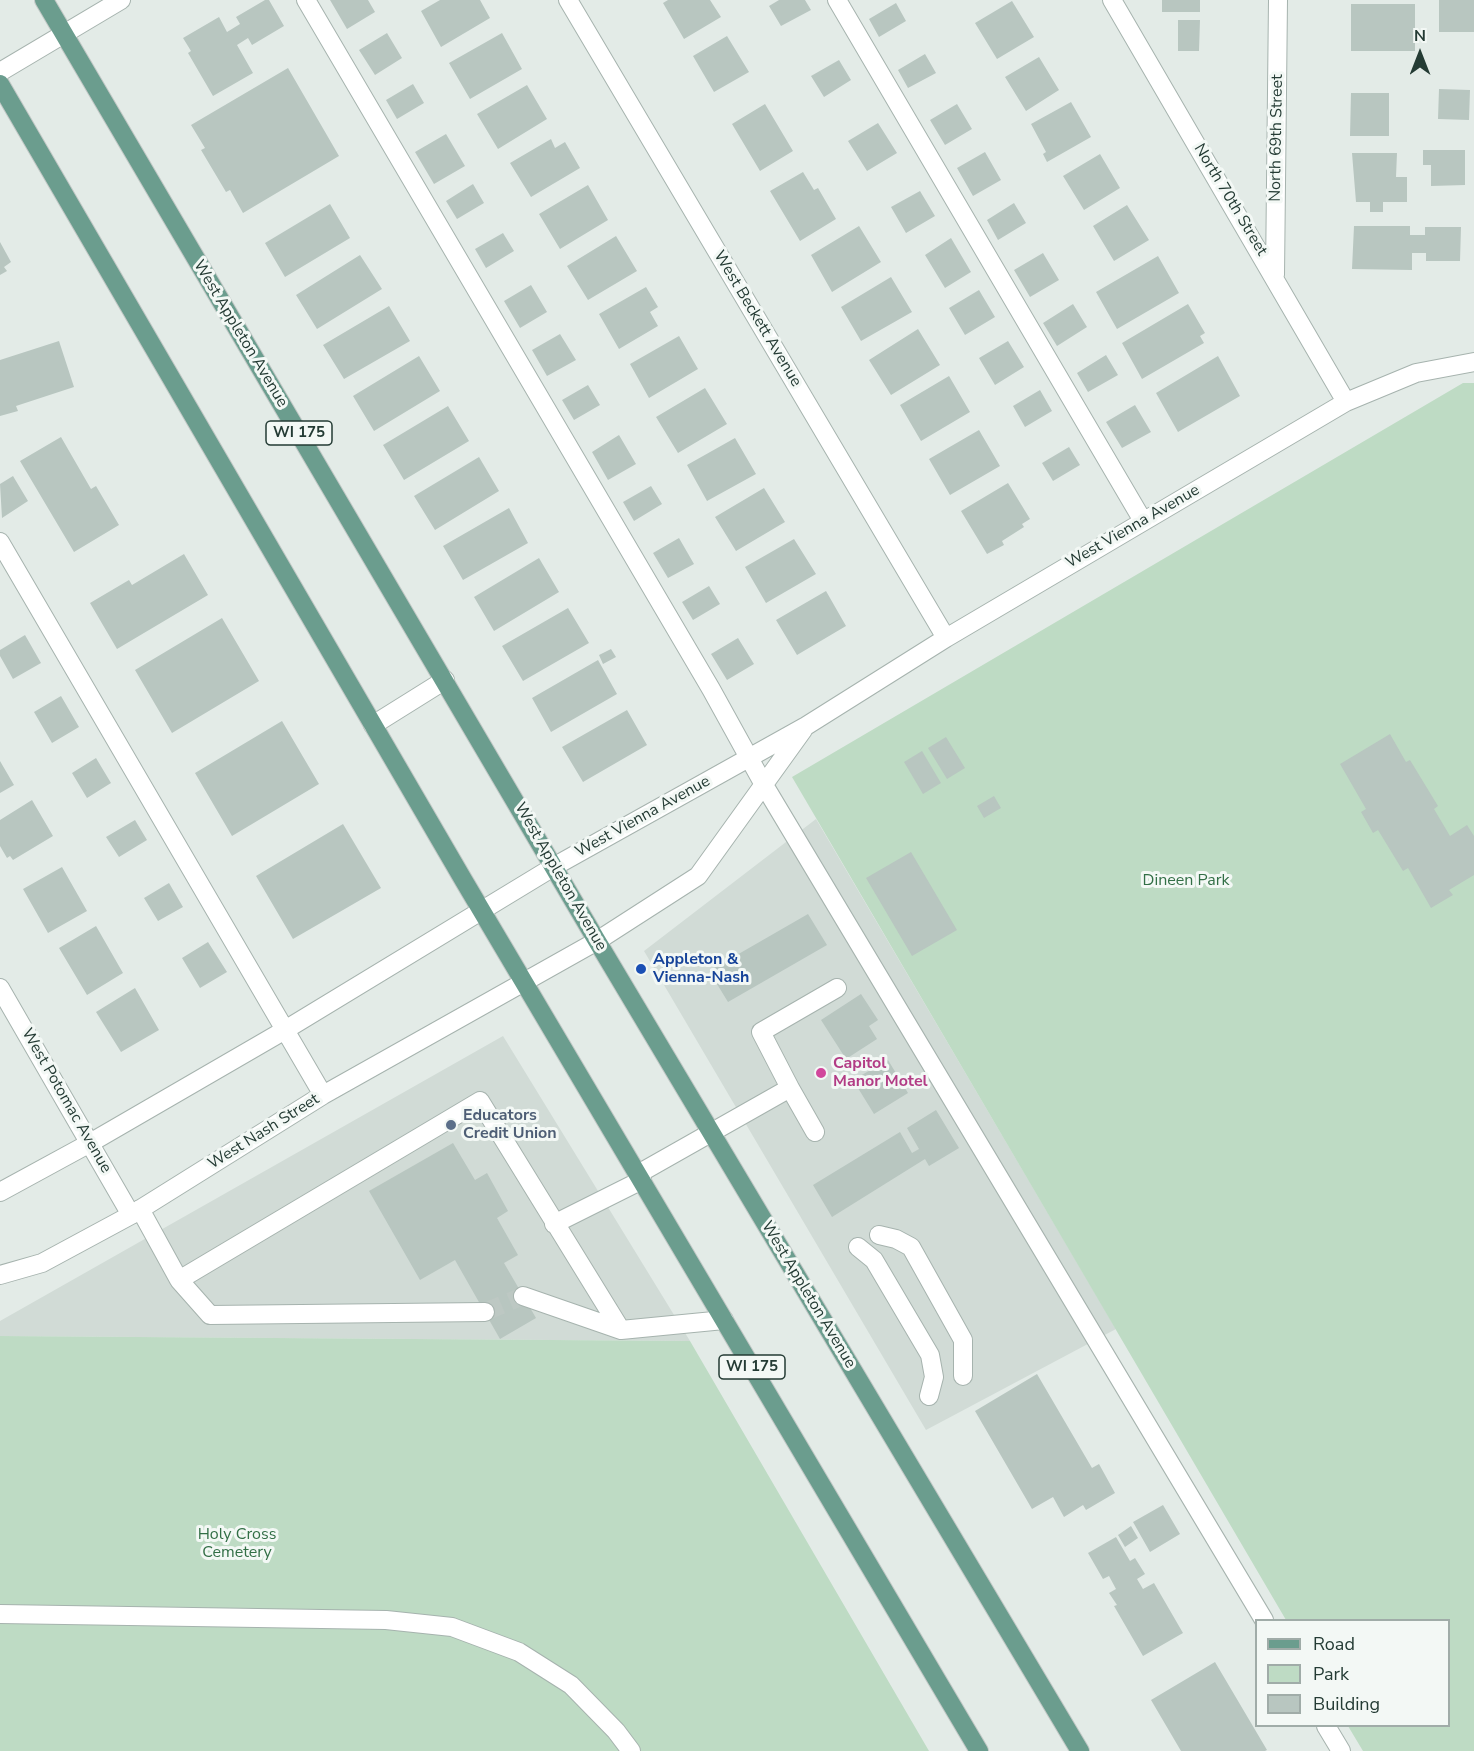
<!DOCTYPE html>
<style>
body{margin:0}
#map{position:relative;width:1474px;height:1751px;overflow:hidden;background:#e3ebe7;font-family:"Nunito Sans",sans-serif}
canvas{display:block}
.legend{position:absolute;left:1255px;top:1619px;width:195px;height:108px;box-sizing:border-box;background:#f3f8f5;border:2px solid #a0aca8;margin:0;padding:8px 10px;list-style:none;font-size:18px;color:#243b34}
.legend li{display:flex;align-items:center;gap:12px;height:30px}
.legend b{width:30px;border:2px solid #a0aca8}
.north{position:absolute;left:1390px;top:24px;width:60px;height:60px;-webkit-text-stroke:4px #f3f8f5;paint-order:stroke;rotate:0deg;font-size:16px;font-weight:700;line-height:24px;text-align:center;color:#243b34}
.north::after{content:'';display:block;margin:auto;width:21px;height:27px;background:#243b34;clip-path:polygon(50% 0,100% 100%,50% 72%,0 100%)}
</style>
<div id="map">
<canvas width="1474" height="1751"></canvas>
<ul class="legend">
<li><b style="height:8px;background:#6b9d8e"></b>Road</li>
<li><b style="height:16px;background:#bedbc4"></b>Park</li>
<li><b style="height:16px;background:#b8c6c0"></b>Building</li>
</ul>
<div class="north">N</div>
</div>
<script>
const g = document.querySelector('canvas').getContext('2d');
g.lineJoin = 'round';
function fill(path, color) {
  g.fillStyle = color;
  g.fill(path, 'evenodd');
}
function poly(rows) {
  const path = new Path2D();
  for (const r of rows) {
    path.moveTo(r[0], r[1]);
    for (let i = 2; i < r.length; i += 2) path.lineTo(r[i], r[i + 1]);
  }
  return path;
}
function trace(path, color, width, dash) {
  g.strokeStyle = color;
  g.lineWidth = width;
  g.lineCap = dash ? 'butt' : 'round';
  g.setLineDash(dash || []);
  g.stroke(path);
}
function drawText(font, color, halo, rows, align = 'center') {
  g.font = font + ' "Nunito Sans",sans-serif';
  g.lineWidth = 6;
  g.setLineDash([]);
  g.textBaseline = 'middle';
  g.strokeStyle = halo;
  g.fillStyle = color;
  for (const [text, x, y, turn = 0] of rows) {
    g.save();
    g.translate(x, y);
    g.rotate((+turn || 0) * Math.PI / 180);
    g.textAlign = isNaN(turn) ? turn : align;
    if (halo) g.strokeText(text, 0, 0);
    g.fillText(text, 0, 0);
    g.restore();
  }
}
fill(poly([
 [816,819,1116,1329,926,1430,644,951],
 [503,1036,690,1341,0,1336,0,1321]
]), '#d1dbd6');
fill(poly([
 [1463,383,1474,383,1474,1751,1363,1751,1348,1726,1448,1726,1448,1620,1286,1620,792,777],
 [0,1336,690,1341,929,1751,0,1751]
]), '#bedbc4');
fill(poly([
 [265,0,269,0,284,26,252,45,248,38,237,45,253,73,213,96,188,53,191,51,183,38,219,17,227,32,240,24,236,17],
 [330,0,368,0,375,12,347,29],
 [440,0,480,0,490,18,441,47,421,11],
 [668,0,710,0,721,17,684,39,663,3],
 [779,0,805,0,811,10,781,26,769,6],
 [1162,0,1200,0,1200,12,1162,12],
 [1439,0,1474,0,1474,32,1439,32],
 [1012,1,1034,37,997,59,975,23],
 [896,3,906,21,879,37,869,19],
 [1351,4,1415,4,1415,51,1351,51],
 [1178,20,1200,20,1199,51,1178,51],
 [387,33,402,58,375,75,359,50],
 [502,33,522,69,470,99,449,63],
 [727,36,749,72,714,92,693,56],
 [925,54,936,73,908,88,898,70],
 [1039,57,1059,90,1026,111,1005,77],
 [839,60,851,80,824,97,811,76],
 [288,68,339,156,243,213,230,190,226,192,201,150,205,148,191,125],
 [413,84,424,103,397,119,386,100],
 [527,85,547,119,498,149,477,114],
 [1439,89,1470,90,1469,120,1438,119],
 [1351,93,1389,93,1389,136,1350,136],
 [1071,102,1091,137,1047,162,1043,154,1046,152,1031,124],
 [765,104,793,151,760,171,732,124],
 [957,104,972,129,945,145,930,120],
 [878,123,897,153,867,171,848,141],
 [446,134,465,166,434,184,415,152],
 [551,139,555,148,565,142,580,168,531,197,510,163],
 [1423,150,1465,150,1465,185,1431,186,1431,165,1423,165],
 [985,152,1001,180,973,196,957,168],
 [1352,153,1397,153,1396,177,1407,177,1407,202,1383,202,1383,212,1370,212,1370,202,1356,202],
 [1100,154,1120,188,1084,210,1063,176],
 [803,172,814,190,818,188,836,219,800,241,770,191],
 [473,184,484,203,457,219,446,201],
 [588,185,608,220,560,249,539,214],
 [920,191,935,216,906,233,891,207],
 [1014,203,1026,223,998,240,987,220],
 [330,204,350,238,285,277,265,243],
 [1127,205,1149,240,1114,261,1093,226],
 [859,226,881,262,832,292,811,255],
 [1354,226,1410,226,1410,235,1425,235,1425,227,1461,227,1460,261,1426,261,1426,253,1412,253,1412,270,1352,269],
 [503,233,514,251,486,268,475,249],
 [616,236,637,271,588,300,567,266],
 [951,238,971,272,945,288,925,255],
 [0,242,11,262,4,267,7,271,0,275],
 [1043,253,1059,280,1030,297,1014,270],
 [360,255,382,289,317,329,296,295],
 [1158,256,1179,293,1117,329,1096,292],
 [891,277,912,312,861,341,841,307],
 [531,285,547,312,520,328,504,301],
 [646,287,658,307,650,312,658,326,619,349,599,314],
 [979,290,995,317,965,335,949,308],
 [1073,304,1087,327,1057,346,1043,323],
 [1188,304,1205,333,1200,336,1204,343,1142,379,1122,343],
 [389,306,410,341,344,379,323,345],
 [918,329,940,365,891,395,869,360],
 [560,334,576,360,547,376,532,350],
 [679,336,698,369,649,398,630,364],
 [59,341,74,387,16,406,18,411,0,416,0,360],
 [1008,341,1024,367,995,385,979,358],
 [1106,355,1118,375,1088,392,1077,373],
 [419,356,440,391,374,431,353,396],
 [1218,356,1240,396,1178,432,1156,393],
 [949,376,970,412,921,441,900,405],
 [588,385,600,405,574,420,562,400],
 [705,388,727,424,678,453,656,417],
 [1040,390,1052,411,1025,427,1013,406],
 [1135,405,1151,432,1122,448,1106,422],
 [448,406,469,441,404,480,383,445],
 [979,430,1000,466,950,495,929,459],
 [619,435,636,464,608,480,592,452],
 [61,437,91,489,96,486,119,525,74,552,20,461],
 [735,438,756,474,707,501,687,465],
 [1069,447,1080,465,1053,481,1042,463],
 [479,457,499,491,435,530,414,496],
 [13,476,28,501,2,518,0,484],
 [1008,483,1030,519,1022,524,1024,527,1002,541,1004,545,987,554,961,511],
 [651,486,662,504,634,521,623,502],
 [764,488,785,522,736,551,715,517],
 [509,508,528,543,463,580,443,546],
 [679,538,694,564,668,578,653,553],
 [794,539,816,574,766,603,745,567],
 [184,554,208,595,117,649,90,603,129,580,132,585],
 [539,558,559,592,494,631,474,597],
 [709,586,720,604,693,620,682,602],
 [826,591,846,626,797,655,776,620],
 [568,608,589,643,523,681,502,646],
 [222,618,259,681,172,733,135,670],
 [25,635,41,663,13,679,0,656,0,650],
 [738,638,754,664,727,680,711,654],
 [611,649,616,657,603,664,599,655],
 [598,660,617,694,551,732,532,698],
 [61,696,79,727,52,743,34,712],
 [627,710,647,745,583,782,562,747],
 [282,721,319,784,232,836,195,773],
 [1390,734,1406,762,1410,760,1438,806,1434,809,1450,836,1467,825,1474,836,1474,875,1449,890,1453,895,1431,908,1408,868,1403,871,1378,830,1373,833,1361,812,1366,809,1340,764],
 [946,737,965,768,947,779,928,748],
 [922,751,941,783,923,794,904,762],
 [96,758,111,783,87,798,72,773],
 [0,761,14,785,0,793],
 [994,796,1001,808,984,818,977,806],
 [32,800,53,836,13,860,10,856,7,858,0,846,0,820],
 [135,820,147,840,119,857,106,837],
 [343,824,381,888,293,939,256,876],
 [911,852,957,930,912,956,866,878],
 [62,867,87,911,48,933,23,889],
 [169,883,183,907,158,921,144,898],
 [808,914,827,945,728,1002,709,971],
 [96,926,123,973,87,995,59,948],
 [208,942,227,972,200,988,182,958],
 [135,988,159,1030,121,1052,96,1012],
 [861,994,878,1020,869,1026,877,1039,846,1059,821,1020],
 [888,1060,908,1093,874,1114,853,1080],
 [936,1110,959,1148,929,1166,925,1159,832,1217,813,1185,900,1132,912,1153,919,1149,907,1128],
 [453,1143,475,1180,487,1173,508,1211,497,1218,518,1255,504,1263,536,1318,500,1339,455,1260,420,1280,369,1191],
 [1037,1374,1092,1468,1099,1464,1115,1493,1086,1510,1083,1505,1064,1517,1053,1497,1032,1509,975,1411],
 [1163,1505,1180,1534,1150,1552,1133,1522],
 [1131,1526,1138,1538,1125,1547,1118,1535],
 [1116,1537,1130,1561,1135,1558,1145,1574,1137,1579,1143,1589,1154,1583,1183,1633,1143,1656,1114,1606,1117,1605,1109,1593,1116,1589,1109,1576,1103,1579,1088,1553],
 [1215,1662,1267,1750,1265,1751,1181,1751,1151,1700]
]), '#b8c6c0');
trace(poly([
 [485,1312,523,1296]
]), '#bdc8c3', 18, [18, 9]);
const minor = poly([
 [306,0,711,689,764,785,1264,1620],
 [568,0,946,638],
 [837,0,1143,521],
 [1112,0,1346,402],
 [0,72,121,0],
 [1275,275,1278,0],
 [0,542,323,1095],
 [373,725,445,680],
 [0,988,131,1215],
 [790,1088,815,1132],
 [638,1174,790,1088,761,1032,837,988],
 [0,1192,90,1143,285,1030,555,866,806,726,946,638,1346,402,1416,373,1474,362],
 [140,1209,179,1280,480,1101,621,1330],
 [554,1224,642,1180],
 [879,1235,896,1239,911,1247,963,1340,963,1376],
 [858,1247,874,1260,930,1355,934,1377,929,1396],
 [0,1275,42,1263,131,1215,323,1095,597,941,698,876,803,730],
 [179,1280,210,1315,485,1312],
 [523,1296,621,1330,724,1320],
 [0,1614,386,1620,452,1627,519,1652,571,1685,616,1731,631,1751],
 [1326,1726,1341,1751]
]);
const major = poly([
 [44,0,597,941,1080,1751],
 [0,84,464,881,979,1751]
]);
trace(minor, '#a6b3ae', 20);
trace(major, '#c2c8c6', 20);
trace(minor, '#fff', 18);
trace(major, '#6b9d8e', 18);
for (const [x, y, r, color] of [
 [641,969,6,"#1a4fb4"],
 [821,1073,6,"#d1479c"],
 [451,1125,6,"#5c6f8a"]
]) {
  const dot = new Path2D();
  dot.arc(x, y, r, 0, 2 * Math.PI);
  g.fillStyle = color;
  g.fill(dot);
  trace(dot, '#f3f8f5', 2);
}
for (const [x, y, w] of [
 [299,433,66],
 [752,1367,66]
]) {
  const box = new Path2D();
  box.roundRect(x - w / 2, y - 12, w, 24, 4.5);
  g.fillStyle = '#f3f8f5';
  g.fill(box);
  trace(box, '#243b34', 1.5);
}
drawText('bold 15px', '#243b34', null, [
 ["WI 175",299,433],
 ["WI 175",752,1367]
]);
drawText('16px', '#243b34', '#f3f8f5', [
 ["North 69th Street",1277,138,-89],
 ["North 70th Street",1230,200,59],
 ["West Beckett Avenue",757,319,59],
 ["West Appleton Avenue",240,334,59],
 ["West Vienna Avenue",1133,527,-30],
 ["West Vienna Avenue",643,817,-29],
 ["West Appleton Avenue",560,877,60],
 ["West Potomac Avenue",66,1101,60],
 ["West Nash Street",264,1132,-32],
 ["West Appleton Avenue",808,1295,59]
]);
drawText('16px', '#326f46', '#f3f8f5', [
 ["Dineen Park",1186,881],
 ["Holy Cross",237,1535],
 ["Cemetery",237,1553]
]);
drawText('bold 16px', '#164399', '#f3f8f5', [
 ["Appleton &",653,960],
 ["Vienna-Nash",653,978]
], 'left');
drawText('bold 16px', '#b23c85', '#f3f8f5', [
 ["Capitol",833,1064],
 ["Manor Motel",833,1082]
], 'left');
drawText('bold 16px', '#4e5e75', '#f3f8f5', [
 ["Educators",463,1116],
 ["Credit Union",463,1134]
], 'left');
</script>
